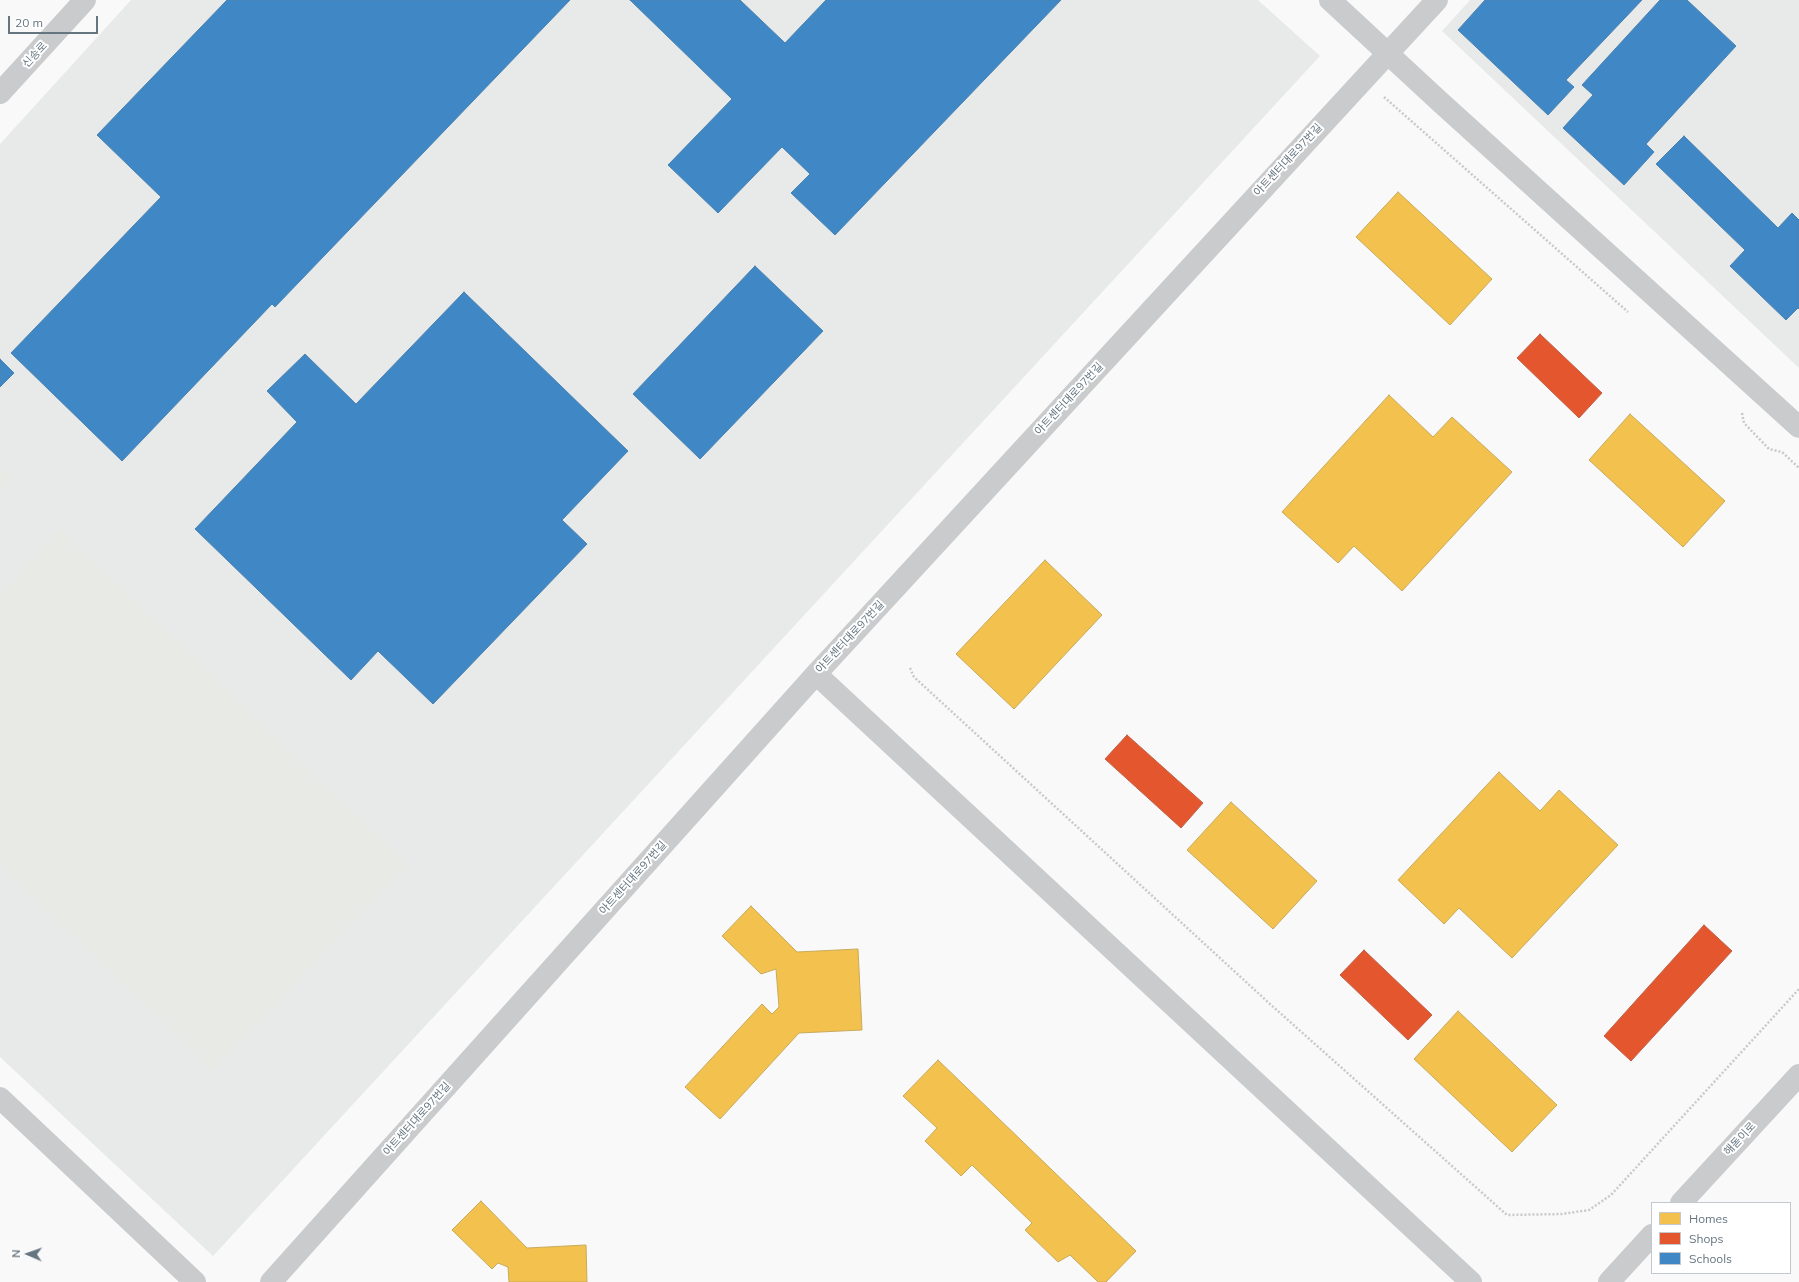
<!DOCTYPE html>
<meta charset="utf-8">
<style>
body{margin:0}
#map{position:relative;width:1799px;height:1282px;overflow:hidden;background:#f9f9f9;font-family:Mulish,sans-serif}
canvas{display:block}
.legend{position:absolute;left:1651px;top:1202px;width:140px;height:72px;box-sizing:border-box;background:#fff;border:1px solid #c2c8cd;margin:0;padding:5px 7px;list-style:none;font-size:12px;color:#667681}
.legend li{display:flex;align-items:center;gap:8px;height:20px}
.legend b{width:20px;border:1px solid #c2c8cd}
.north{position:absolute;left:8px;top:1234px;width:40px;height:40px;-webkit-text-stroke:3px #fff;paint-order:stroke;rotate:272deg;font-size:11px;font-weight:700;line-height:16px;text-align:center;color:#667681}
.north::after{content:'';display:block;margin:auto;width:14px;height:18px;background:#667681;clip-path:polygon(50% 0,100% 100%,50% 72%,0 100%)}
.scale{position:absolute;left:8px;top:16px;width:90px;height:18px;box-sizing:border-box;border:2px solid #667681;border-top:0;padding-left:5px;font-size:12px;line-height:14px;white-space:nowrap;color:#667681;-webkit-text-stroke:3px #fff;paint-order:stroke}
</style>
<div id="map">
<canvas width="1799" height="1282"></canvas>
<ul class="legend">
<li><b style="height:11px;background:#f2c14e"></b>Homes</li>
<li><b style="height:11px;background:#e4572e"></b>Shops</li>
<li><b style="height:11px;background:#3f88c5"></b>Schools</li>
</ul>
<div class="north">N</div>
<div class="scale">20 m</div>
</div>
<script>
const g = document.querySelector('canvas').getContext('2d');
g.lineJoin = 'round';
function fill(path, color) {
  g.fillStyle = color;
  g.fill(path, 'evenodd');
}
function poly(rows) {
  const path = new Path2D();
  for (const r of rows) {
    path.moveTo(r[0], r[1]);
    for (let i = 2; i < r.length; i += 2) path.lineTo(r[i], r[i + 1]);
  }
  return path;
}
function trace(path, color, width, dash) {
  g.strokeStyle = color;
  g.lineWidth = width;
  g.lineCap = dash ? 'butt' : 'round';
  g.setLineDash(dash || []);
  g.stroke(path);
}
function drawText(font, color, halo, rows, align = 'center') {
  g.font = font + ' Mulish,"Noto Sans KR",sans-serif';
  g.lineWidth = 4;
  g.setLineDash([]);
  g.textBaseline = 'middle';
  g.strokeStyle = halo;
  g.fillStyle = color;
  for (const [text, x, y, turn = 0] of rows) {
    g.save();
    g.translate(x, y);
    g.rotate((+turn || 0) * Math.PI / 180);
    g.textAlign = isNaN(turn) ? turn : align;
    if (halo) g.strokeText(text, 0, 0);
    g.fillText(text, 0, 0);
    g.restore();
  }
}
fill(poly([
 [131,0,1258,0,1320,56,213,1256,0,1057,0,144],
 [1470,0,1799,0,1799,368,1442,31]
]), '#e8e9e9');
fill(poly([
 [0,467,13,479,0,493],
 [61,530,408,865,212,1070,0,865,0,594]
]), '#e8eae6');
const homes = poly([
 [1398,192,1492,279,1450,325,1356,237,1398,192],
 [1389,395,1433,437,1452,417,1512,472,1402,591,1354,546,1338,563,1282,512,1389,395],
 [1630,414,1725,501,1683,547,1589,460,1630,414],
 [1045,560,1102,615,1014,709,956,654,1045,560],
 [1499,772,1540,811,1559,790,1618,845,1512,958,1459,908,1444,924,1398,880,1499,772],
 [1231,802,1317,881,1273,929,1187,850,1231,802],
 [751,906,797,952,858,949,862,1030,799,1033,720,1119,685,1087,762,1004,772,1014,779,1007,776,969,761,974,722,936,751,906],
 [1458,1011,1557,1105,1512,1152,1414,1059,1458,1011],
 [938,1060,1136,1251,1106,1282,1098,1282,1070,1255,1058,1262,1025,1230,1032,1223,972,1165,961,1176,925,1141,937,1128,903,1096,938,1060],
 [481,1201,527,1248,586,1245,587,1282,509,1282,508,1267,498,1263,492,1269,452,1230,481,1201]
]);
fill(homes, '#f2c14e');
trace(homes, '#c8aa5d', 1);
const shops = poly([
 [1540,334,1602,393,1579,418,1517,358,1540,334],
 [1127,735,1203,803,1181,828,1105,759,1127,735],
 [1704,925,1732,951,1631,1061,1604,1036,1704,925],
 [1364,950,1432,1015,1408,1040,1340,975,1364,950]
]);
fill(shops, '#e4572e');
trace(shops, '#be6047', 1);
const schools = poly([
 [227,0,570,0,275,307,272,304,122,461,11,353,161,197,97,135,227,0],
 [630,0,740,0,785,43,826,0,1061,0,835,235,791,193,810,174,782,147,718,213,668,165,732,99,630,0],
 [1485,0,1642,0,1566,80,1574,87,1548,115,1458,30,1485,0],
 [1660,0,1687,0,1736,46,1646,144,1654,152,1624,185,1563,128,1593,95,1582,85,1660,0],
 [1684,136,1778,228,1792,213,1799,220,1799,309,1798,308,1786,320,1730,266,1745,250,1656,164,1684,136],
 [755,266,823,331,700,459,633,394,755,266],
 [464,292,628,451,562,520,587,544,433,704,378,651,351,680,195,529,297,422,267,391,305,354,356,404,464,292],
 [0,359,14,373,0,387,0,359]
]);
fill(schools, '#3f88c5');
trace(schools, '#4b83b1', 1);
trace(poly([
 [1384,97,1628,312],
 [1742,413,1744,423,1769,449,1782,452,1799,468],
 [910,668,914,677,1270,1004,1507,1215,1562,1214,1589,1210,1611,1195,1799,989]
]), '#c8c9ca', 2.5, [2, 2]);
trace(poly([
 [1330,0,1438,100,1799,427],
 [0,93,85,0],
 [816,674,1471,1282],
 [0,1098,195,1282],
 [1681,1203,1799,1075],
 [271,1282,816,674,1437,0],
 [1609,1282,1652,1235]
]), '#cacbcc', 22);
drawText('11px', '#667681', '#fff', [
 ["신송로",35,55,-47],
 ["아트센터대로97번길",1288,160,-47],
 ["아트센터대로97번길",1069,399,-47],
 ["아트센터대로97번길",850,637,-47],
 ["아트센터대로97번길",633,878,-48],
 ["아트센터대로97번길",417,1119,-48],
 ["해돋이로",1740,1139,-47]
]);
</script>
